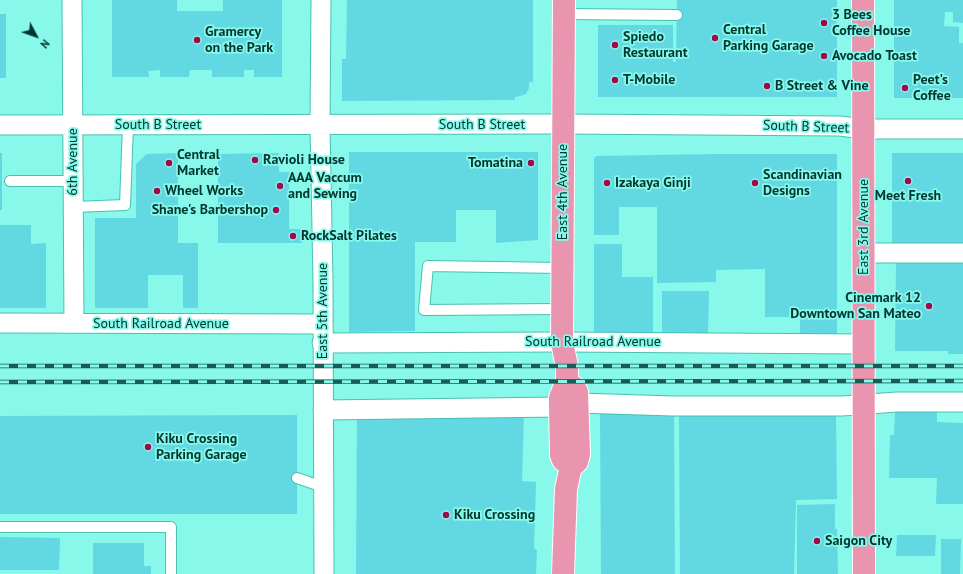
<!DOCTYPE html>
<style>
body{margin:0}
#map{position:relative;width:963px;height:574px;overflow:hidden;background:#87f8e9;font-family:"PT Sans",sans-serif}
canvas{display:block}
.north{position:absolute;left:16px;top:16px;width:40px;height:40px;-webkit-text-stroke:3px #87f8e9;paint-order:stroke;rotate:131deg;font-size:11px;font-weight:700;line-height:16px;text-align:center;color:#003631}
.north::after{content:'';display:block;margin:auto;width:14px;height:18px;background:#003631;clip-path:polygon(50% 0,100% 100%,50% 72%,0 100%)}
</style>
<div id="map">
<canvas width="963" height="574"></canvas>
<div class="north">N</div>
</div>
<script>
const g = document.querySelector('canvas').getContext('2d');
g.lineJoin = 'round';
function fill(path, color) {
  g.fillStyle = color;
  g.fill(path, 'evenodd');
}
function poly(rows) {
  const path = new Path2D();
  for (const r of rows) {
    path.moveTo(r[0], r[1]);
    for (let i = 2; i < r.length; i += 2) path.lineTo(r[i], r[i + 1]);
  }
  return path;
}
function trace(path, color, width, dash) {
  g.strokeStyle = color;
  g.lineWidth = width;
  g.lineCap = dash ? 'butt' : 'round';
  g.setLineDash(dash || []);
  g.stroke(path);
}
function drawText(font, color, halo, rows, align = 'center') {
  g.font = font + ' "PT Sans",sans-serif';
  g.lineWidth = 3.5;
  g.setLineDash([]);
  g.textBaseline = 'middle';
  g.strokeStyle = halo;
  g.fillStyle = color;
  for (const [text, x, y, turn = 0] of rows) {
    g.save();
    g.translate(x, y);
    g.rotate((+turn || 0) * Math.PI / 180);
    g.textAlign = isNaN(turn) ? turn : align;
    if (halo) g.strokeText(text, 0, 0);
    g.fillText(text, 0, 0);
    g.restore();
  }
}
fill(poly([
 [112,0,177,0,177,11,223,11,223,0,282,0,282,77,254,77,254,70,244,70,244,77,212,77,212,70,190,70,189,77,160,77,160,70,148,71,149,77,112,77],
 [347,0,533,0,533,82,529,82,529,88,526,94,520,96,515,97,515,100,342,101,342,59,346,59],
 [677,0,837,0,837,97,598,97,598,25,673,25,673,62,676,62],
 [894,0,963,0,963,23,953,22,953,12,945,12,944,26,959,27,959,43,963,43,963,98,894,98],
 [0,14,6,14,6,78,0,78],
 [349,152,538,152,538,240,496,243,496,210,456,210,456,242,415,242,415,331,349,332],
 [0,153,2,153,2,210,0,210],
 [178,153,178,243,198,243,198,308,183,308,183,275,148,275,148,308,95,308,95,218,136,218,136,164,147,154],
 [279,153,279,172,289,172,289,229,302,229,302,243,218,243,218,154],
 [892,153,963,153,963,244,892,247],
 [715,154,837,154,837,334,800,334,800,310,794,310,794,317,765,317,765,269,716,270,716,282,657,283,657,207,619,207,619,235,594,235,594,159,596,156],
 [0,225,31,225,31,244,46,243,46,308,0,308],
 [594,244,622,244,622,277,653,277,653,333,594,333],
 [896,261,963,261,963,354,948,354,948,351,895,351],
 [662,291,709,291,708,333,662,333],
 [600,412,674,412,675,574,601,574],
 [895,412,937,412,937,422,963,423,963,504,936,504,937,478,889,478,890,435,894,435],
 [297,415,297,514,0,514,0,416],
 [524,415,522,481,536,482,534,548,537,550,536,574,356,574,357,416],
 [679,415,836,415,837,499,796,500,794,574,680,574],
 [835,504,835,529,837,529,838,574,797,574,797,505],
 [897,535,936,535,935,556,896,556],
 [0,537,60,538,59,570,0,570],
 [941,539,961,539,960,574,941,574],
 [93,543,144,543,144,566,151,566,151,574,93,574]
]), '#62d8e3');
const lane = poly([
 [564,14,677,15],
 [10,181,73,181],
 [74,207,125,205,128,125],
 [562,309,424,310,428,266,562,268],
 [297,478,323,487],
 [0,527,171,527,171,574]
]);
const street = poly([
 [72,0,74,323],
 [321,0,320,125,323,282,324,574],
 [0,125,563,124,840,126,864,129,963,129],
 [864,253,963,253],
 [0,323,323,324],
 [322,343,562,342,863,344],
 [578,403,673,406,842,406,897,402,963,402],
 [323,410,560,407]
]);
const primary = poly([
 [564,0,562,342,567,367,567,381,560,398,560,407,561,455,563,460,571,466],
 [863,0,864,574],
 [563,574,566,489,571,466,577,462,579,454,577,392,574,387,567,384]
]);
trace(lane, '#4ac0b2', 12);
trace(street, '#4ac0b2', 21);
trace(primary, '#fff', 24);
trace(lane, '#fff', 10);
trace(street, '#fff', 19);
trace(primary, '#e995b0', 22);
const rail = poly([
 [0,366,963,366],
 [0,382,963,381]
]);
trace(rail, '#1a5c55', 4.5);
trace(rail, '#87f8e9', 3, [9]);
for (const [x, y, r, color] of [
 [824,23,4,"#a0084b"],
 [715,38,4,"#a0084b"],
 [197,40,4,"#a0084b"],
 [615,45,4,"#a0084b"],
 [824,56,4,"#a0084b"],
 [615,80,4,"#a0084b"],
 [767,86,4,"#a0084b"],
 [905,88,4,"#a0084b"],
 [255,160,4,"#a0084b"],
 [169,163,4,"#a0084b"],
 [531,163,4,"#a0084b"],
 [908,181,4,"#a0084b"],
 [607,183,4,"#a0084b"],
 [755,183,4,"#a0084b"],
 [280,186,4,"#a0084b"],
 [157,191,4,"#a0084b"],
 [276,210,4,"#a0084b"],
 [293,236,4,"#a0084b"],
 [929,306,4,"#a0084b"],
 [148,447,4,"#a0084b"],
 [446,515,4,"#a0084b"],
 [817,541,4,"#a0084b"]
]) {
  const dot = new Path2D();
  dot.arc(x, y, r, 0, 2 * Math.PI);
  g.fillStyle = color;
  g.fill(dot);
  trace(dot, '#87f8e9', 1.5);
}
drawText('bold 14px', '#003631', '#87f8e9', [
 ["3 Bees",832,15],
 ["Coffee House",832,31],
 ["Central",723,30],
 ["Parking Garage",723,46],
 ["Gramercy",205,32],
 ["on the Park",205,48],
 ["Spiedo",623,37],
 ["Restaurant",623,53],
 ["Avocado Toast",832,56],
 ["T-Mobile",623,80],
 ["Peet's",913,80],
 ["Coffee",913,96],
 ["B Street & Vine",775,86],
 ["Central",177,155],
 ["Market",177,171],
 ["Ravioli House",263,160],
 ["Tomatina",523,163,"right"],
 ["Scandinavian",763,175],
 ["Designs",763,191],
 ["AAA Vaccum",288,178],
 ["and Sewing",288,194],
 ["Izakaya Ginji",615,183],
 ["Wheel Works",165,191],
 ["Meet Fresh",908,196,"center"],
 ["Shane's Barbershop",268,210,"right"],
 ["RockSalt Pilates",301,236],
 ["Cinemark 12",921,298,"right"],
 ["Downtown San Mateo",921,314,"right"],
 ["Kiku Crossing",156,439],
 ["Parking Garage",156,455],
 ["Kiku Crossing",454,515],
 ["Saigon City",825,541]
], 'left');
drawText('14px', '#003631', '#87f8e9', [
 ["South B Street",158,125],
 ["South B Street",482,125],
 ["South B Street",806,127,2],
 ["6th Avenue",73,162,-90],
 ["East 4th Avenue",563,192,-90],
 ["East 3rd Avenue",864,227,-90],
 ["East 5th Avenue",323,311,-90],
 ["South Railroad Avenue",161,324],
 ["South Railroad Avenue",593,342]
]);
</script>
